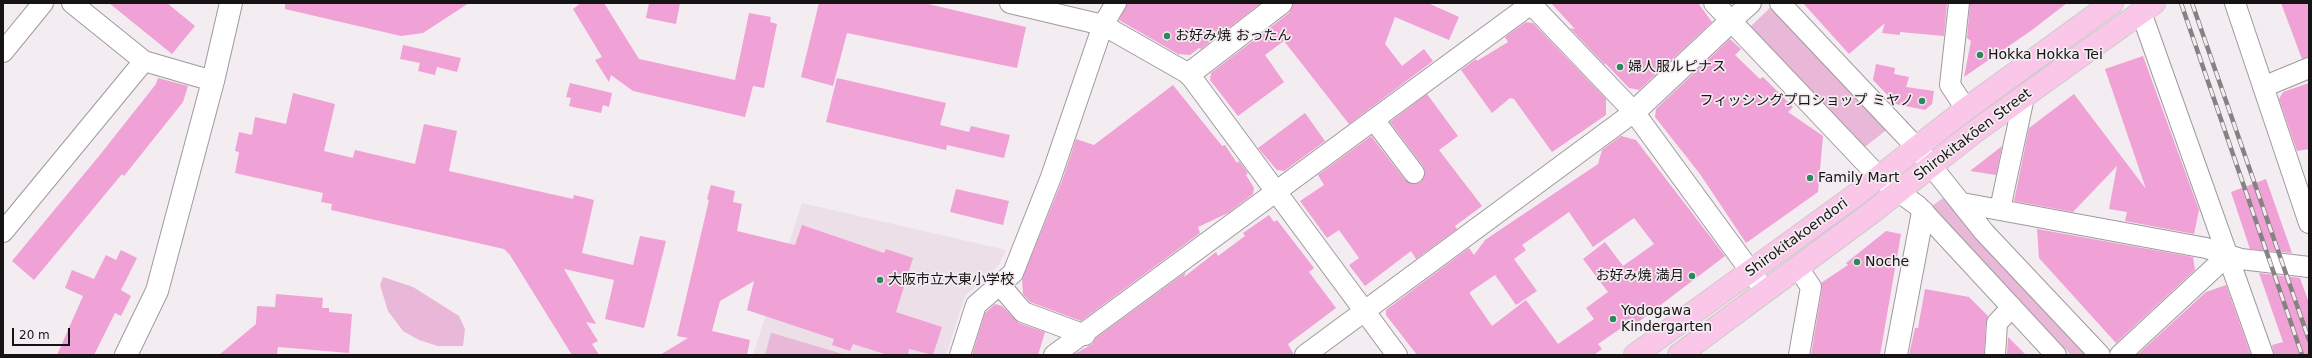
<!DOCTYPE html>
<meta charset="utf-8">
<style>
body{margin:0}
#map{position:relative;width:2312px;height:358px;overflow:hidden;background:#f3ecf0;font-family:"DejaVu Sans",sans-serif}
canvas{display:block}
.frame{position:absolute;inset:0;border:4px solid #151314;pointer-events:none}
.scale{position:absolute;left:12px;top:328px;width:58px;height:18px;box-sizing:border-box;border:2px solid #151314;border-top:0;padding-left:5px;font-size:12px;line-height:14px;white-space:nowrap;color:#151314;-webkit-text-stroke:3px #f3ecf0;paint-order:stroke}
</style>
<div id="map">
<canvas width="2312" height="358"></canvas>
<div class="frame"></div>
<div class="scale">20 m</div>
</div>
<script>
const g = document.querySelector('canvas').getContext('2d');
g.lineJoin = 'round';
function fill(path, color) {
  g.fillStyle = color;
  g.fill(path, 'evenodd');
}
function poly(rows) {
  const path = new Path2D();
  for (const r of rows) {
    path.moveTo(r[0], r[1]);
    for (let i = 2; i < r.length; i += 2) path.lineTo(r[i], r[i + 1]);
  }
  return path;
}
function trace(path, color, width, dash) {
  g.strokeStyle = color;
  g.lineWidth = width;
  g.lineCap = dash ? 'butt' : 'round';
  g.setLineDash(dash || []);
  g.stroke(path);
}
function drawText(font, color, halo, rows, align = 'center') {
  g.font = font + ' "DejaVu Sans","Noto Sans JP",sans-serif';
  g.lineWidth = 3.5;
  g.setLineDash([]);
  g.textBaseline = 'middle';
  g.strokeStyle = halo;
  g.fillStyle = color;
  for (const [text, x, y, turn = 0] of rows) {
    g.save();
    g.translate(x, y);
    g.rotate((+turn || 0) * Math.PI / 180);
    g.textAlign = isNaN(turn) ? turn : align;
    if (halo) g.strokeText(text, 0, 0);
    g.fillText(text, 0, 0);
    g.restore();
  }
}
fill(poly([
 [802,203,1006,250,999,265,965,296,946,355,753,355]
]), '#eddfe8');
fill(poly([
 [1775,3,1889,128,1861,150,1747,30],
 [1943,198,2089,355,2071,355,1932,206],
 [383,277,413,287,459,316,465,329,463,346,438,346,419,340,403,331,388,311,380,285],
 [771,333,772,333,846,355,765,355]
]), '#e9b7d7');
fill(poly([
 [109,3,167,3,195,26,172,54],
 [285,3,469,3,423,33,401,36,285,9],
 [581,3,604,3,639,59,735,80,749,13,771,17,770,22,777,24,764,88,753,86,745,117,633,91,611,75,609,82,595,60,602,57,573,9],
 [649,3,680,3,676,24,646,18],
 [819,3,924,3,1026,27,1017,68,847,33,833,86,801,77],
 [1127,3,1261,3,1201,49,1199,48,1190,55,1178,54,1119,20],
 [1293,3,1428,3,1459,17,1449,40,1395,17,1385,44,1402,66,1424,49,1433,61,1349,124,1284,41,1265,55,1284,82,1238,116,1210,80,1211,73,1289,13],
 [1551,3,1698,3,1712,22,1639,90,1629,88,1605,63,1605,65,1570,28,1575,29],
 [1803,3,1947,3,1944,36,1900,32,1900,35,1882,33,1885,23,1849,54],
 [1970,3,2067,3,2032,30,1964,77,1971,41,1967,38],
 [2281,3,2309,3,2309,57,2302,59],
 [1526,22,1533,23,1606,99,1606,115,1552,152,1514,99,1510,98,1492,113,1461,70,1476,59,1477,61,1508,42,1505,37],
 [1730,39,1741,49,1735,55,1760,79,1763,77,1793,107,1788,112,1823,136,1818,192,1746,243,1700,174,1655,117,1656,109],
 [403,45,461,58,457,72,437,67,435,75,418,71,420,63,400,59],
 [2143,56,2199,210,2194,234,2125,221,2127,212,2109,209,2117,166,2073,212,2014,201,2029,128,2074,94,2146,189,2105,69],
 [1876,64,1895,68,1894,74,1909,77,1906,87,1934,91,1932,104,1925,110,1896,104,1873,80],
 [158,78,188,86,183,102,124,176,122,174,34,280,12,261,99,156,156,84],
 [837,78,946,103,940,125,969,132,971,126,1010,135,1004,158,947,145,946,150,826,122],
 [570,83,612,93,609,107,603,105,601,113,569,106,571,98,566,97],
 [2309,83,2309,149,2297,151,2279,99,2283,92],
 [1173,85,1222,146,1225,145,1237,163,1239,161,1248,173,1246,175,1254,188,1253,194,1228,213,1198,227,1200,233,1081,321,1030,302,1023,294,1022,279,1062,181,1076,139,1094,145],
 [293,93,335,104,324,151,353,158,355,150,415,164,424,124,457,131,449,171,573,199,574,195,594,200,582,253,633,265,640,236,666,241,644,328,605,319,614,280,564,269,596,324,586,322,598,341,592,344,599,355,572,355,510,255,504,249,331,210,332,204,321,202,323,193,235,173,239,152,235,151,239,132,252,135,255,117,286,124],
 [1427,94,1458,136,1439,150,1482,206,1455,226,1457,229,1416,259,1411,251,1365,286,1349,265,1359,258,1339,230,1327,238,1300,201,1324,185,1318,175,1371,136,1405,180,1415,184,1421,182,1425,172,1423,166,1390,122],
 [1305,113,1325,141,1284,171,1277,170,1258,148],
 [1621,136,1636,140,1725,256,1633,326,1630,322,1598,344,1602,349,1594,355,1417,355,1386,315,1386,310,1469,248,1474,255,1485,240,1598,164,1602,150],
 [1569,212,1593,247,1634,218,1654,244,1623,266,1605,242,1583,259,1608,292,1586,308,1594,319,1558,344,1526,300,1492,326,1470,294,1470,292,1495,275,1516,305,1537,291,1514,259,1526,250,1522,245],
 [2002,146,1996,175,1970,171],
 [2266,179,2292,253,2250,249,2231,192],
 [711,185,735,191,733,202,742,204,737,231,795,245,802,225,884,253,886,249,913,258,896,312,942,327,933,355,909,349,908,355,888,355,853,344,850,351,832,345,834,339,747,310,754,281,720,301,712,331,750,340,747,355,660,355,688,338,677,336,709,200,707,199],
 [956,189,1009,201,1003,225,950,212],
 [1269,215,1274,222,1277,220,1314,268,1309,272,1336,308,1288,344,1294,355,1073,355,1092,344,1096,338,1186,272,1184,277,1216,252,1218,256,1245,236,1243,233],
 [2037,229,2193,257,2195,270,2116,343,2039,258],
 [1886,231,1901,234,1880,355,1811,355,1822,289,1821,283,1848,265,1846,263],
 [121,250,137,258,121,290,131,296,121,316,115,313,94,355,57,355,83,296,65,288,72,270,94,279,106,255,116,260],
 [2259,273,2300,278,2309,303,2309,355,2274,355,2272,345,2283,342],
 [2226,285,2251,355,2137,355,2206,292],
 [1925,289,1969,297,1988,316,1986,322,1984,355,1909,355,1915,328,1918,328],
 [276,294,323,298,322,308,329,308,329,312,352,314,349,353,278,347,277,355,219,355,256,324,257,306,275,307],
 [995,304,1002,306,1019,323,1045,332,1038,355,972,355,985,313],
 [2008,337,2026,355,2007,355]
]), '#f0a1d5');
const street = poly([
 [72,3,144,61,213,81],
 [1010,3,1103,25,1189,74,1397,355],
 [1530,3,1634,112,1765,291],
 [1714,3,1880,178,1918,206,2056,355],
 [1780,3,1917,148,1984,232,2100,355],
 [1959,3,1950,85,1966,109],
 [2235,3,2309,223],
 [2141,12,2263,355],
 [1731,21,1751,3],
 [3,52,43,3],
 [2263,87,2309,68],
 [1374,120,1414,173],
 [1962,203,2206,248,2241,259,2309,267],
 [2000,209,2024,97],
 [3,232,144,61],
 [1798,268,1811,287,1799,355],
 [1000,285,1023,312,1085,335],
 [960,355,976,305,1013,273,1051,177,1103,25,1116,3],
 [1054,355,1531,4],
 [1305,355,1634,112],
 [1995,355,1997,323,2012,307],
 [2120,355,2228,255]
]);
const secondary = poly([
 [1189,74,1281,3],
 [1634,112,1731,21],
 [126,355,157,291,213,81,231,3],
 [1896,355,1923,212]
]);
const primary = poly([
 [1635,355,1857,194,1966,109,2112,3],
 [1679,355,1871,213,1973,133,2154,3]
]);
trace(street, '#a09a9e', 22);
trace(secondary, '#a09a9e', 24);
trace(primary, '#cccbcb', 24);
trace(street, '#fff', 20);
trace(secondary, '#fff', 22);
trace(primary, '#fac7e8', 22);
const rail = poly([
 [2181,3,2302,355],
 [2192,3,2309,340]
]);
trace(rail, '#868284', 4.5);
trace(rail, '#f3ecf0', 3, [9]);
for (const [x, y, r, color] of [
 [1167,36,4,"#2c885f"],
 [1980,55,4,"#2c885f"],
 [1620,67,4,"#2c885f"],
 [1922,101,4,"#2c885f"],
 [1810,178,4,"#2c885f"],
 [1857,262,4,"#2c885f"],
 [1692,276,4,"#2c885f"],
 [880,280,4,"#2c885f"],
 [1613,319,4,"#2c885f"]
]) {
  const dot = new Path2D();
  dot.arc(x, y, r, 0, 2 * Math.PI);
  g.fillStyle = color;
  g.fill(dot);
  trace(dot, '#f3ecf0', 1.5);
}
drawText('14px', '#151314', '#f3ecf0', [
 ["お好み焼 おったん",1175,36],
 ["Hokka Hokka Tei",1988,55],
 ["婦人服ルピナス",1628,67],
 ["フィッシングプロショップ ミヤノ",1914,101,"right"],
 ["Family Mart",1818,178],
 ["Noche",1865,262],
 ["お好み焼 満月",1684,276,"right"],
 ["大阪市立大東小学校",888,280],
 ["Yodogawa",1621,311],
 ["Kindergarten",1621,327]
], 'left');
drawText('14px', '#151314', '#f3ecf0', [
 ["Shirokitakōen Street",1973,135,-37],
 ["Shirokitakoendori",1797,238,-36]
]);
</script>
